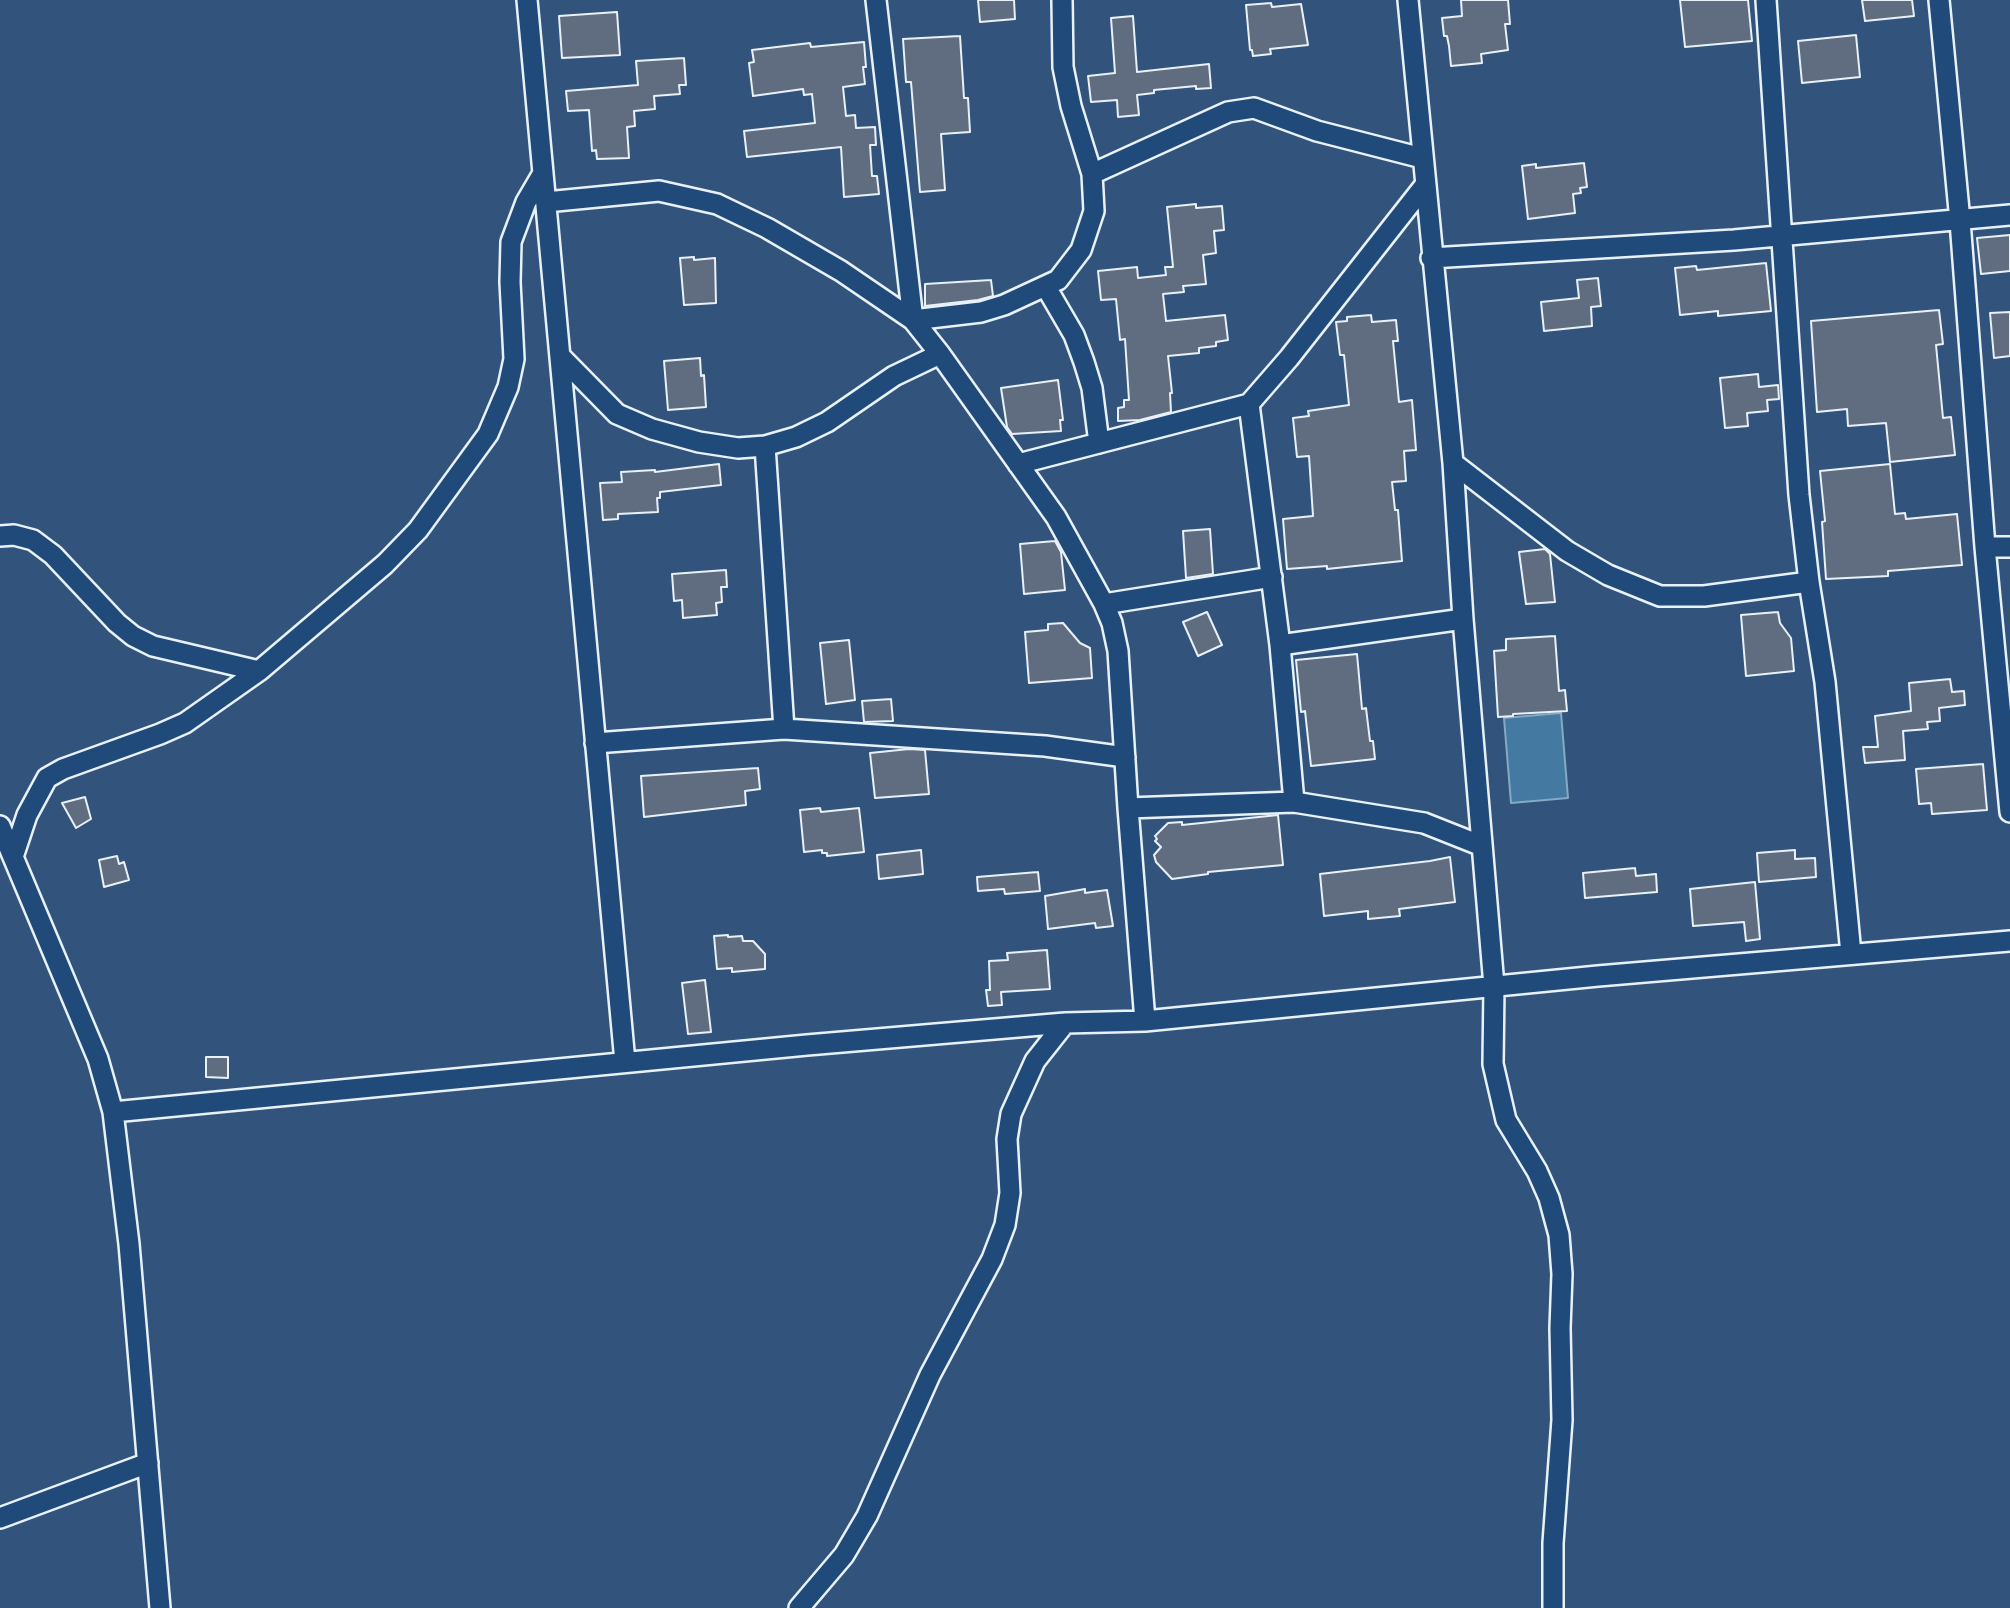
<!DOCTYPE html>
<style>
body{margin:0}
canvas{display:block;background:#32547c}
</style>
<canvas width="2010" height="1608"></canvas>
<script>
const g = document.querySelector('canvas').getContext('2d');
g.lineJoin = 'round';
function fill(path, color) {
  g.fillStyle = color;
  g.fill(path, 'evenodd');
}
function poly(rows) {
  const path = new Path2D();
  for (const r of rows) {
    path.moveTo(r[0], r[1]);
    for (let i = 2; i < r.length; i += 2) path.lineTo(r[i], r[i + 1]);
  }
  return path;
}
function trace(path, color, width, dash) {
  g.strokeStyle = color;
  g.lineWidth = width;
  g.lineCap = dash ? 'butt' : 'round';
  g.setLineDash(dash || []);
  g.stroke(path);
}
const water = poly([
 [1561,713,1568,798,1511,803,1504,718,1561,713]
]);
fill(water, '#4479a1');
trace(water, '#86a9c4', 2);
const building = poly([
 [978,0,1014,0,1015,19,980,22,978,0],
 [1461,0,1508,0,1510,24,1505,24,1508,50,1481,54,1482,63,1451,66,1449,46,1447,36,1444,36,1442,18,1462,16,1461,0],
 [1680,0,1748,0,1752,41,1685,47,1680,0],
 [1862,0,1912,0,1914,16,1865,21,1862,0],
 [1271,3,1272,7,1301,4,1308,45,1270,49,1271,54,1253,56,1252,50,1250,50,1246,5,1271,3],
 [617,12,620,55,562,58,559,16,617,12],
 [1133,16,1137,72,1209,64,1211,88,1196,89,1196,86,1154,90,1154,93,1137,95,1139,115,1118,117,1117,100,1091,102,1088,76,1115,73,1111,18,1133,16],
 [1856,35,1860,77,1802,83,1798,41,1856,35],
 [960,36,964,98,968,98,970,132,941,134,945,190,920,192,911,82,906,82,903,39,960,36],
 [864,42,866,67,863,67,865,84,843,87,846,116,855,115,856,128,875,127,876,145,870,145,872,176,877,176,879,194,844,197,841,147,747,157,744,131,815,123,812,94,804,95,803,89,753,96,749,63,754,62,752,50,810,43,811,47,864,42],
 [684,58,686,85,679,85,680,94,654,96,655,109,634,111,635,126,627,127,629,158,597,159,596,150,592,151,589,110,568,111,566,91,638,85,636,61,684,58],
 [1584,163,1587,187,1580,188,1581,193,1573,194,1575,213,1528,219,1522,166,1536,164,1536,168,1584,163],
 [1196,204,1196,208,1222,206,1224,230,1214,231,1216,253,1203,255,1206,284,1183,286,1184,292,1163,294,1166,321,1225,315,1228,340,1216,342,1216,346,1199,348,1199,353,1168,356,1172,393,1170,393,1171,412,1140,420,1118,421,1118,408,1124,407,1124,400,1129,400,1125,339,1120,340,1116,299,1101,300,1098,271,1137,267,1138,278,1166,275,1165,267,1173,267,1167,207,1196,204],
 [2010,235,2010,271,1981,274,1977,238,2010,235],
 [694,257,694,260,715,258,716,303,684,305,680,258,694,257],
 [1766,263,1771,311,1718,316,1718,311,1680,315,1675,268,1696,266,1697,270,1766,263],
 [1598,278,1601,306,1591,307,1592,326,1544,331,1541,302,1579,298,1577,280,1598,278],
 [991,280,993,296,978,300,925,306,925,284,991,280],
 [1939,310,1943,344,1936,345,1943,418,1951,417,1955,455,1890,462,1886,423,1848,426,1847,409,1817,412,1811,321,1939,310],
 [2010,312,2010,356,1994,358,1990,313,2010,312],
 [1371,315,1372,322,1396,320,1398,341,1393,341,1399,402,1412,400,1416,450,1404,451,1406,481,1392,482,1395,510,1398,510,1402,561,1327,569,1327,566,1287,569,1283,519,1313,516,1309,456,1297,457,1293,418,1309,416,1308,411,1349,405,1344,355,1340,355,1336,322,1347,321,1347,317,1371,315],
 [700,358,701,376,704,375,706,407,668,410,664,361,700,358],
 [1758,374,1759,387,1778,385,1779,399,1767,400,1768,411,1747,413,1748,426,1725,428,1720,378,1758,374],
 [1058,380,1063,420,1060,420,1061,431,1012,434,1007,427,1001,388,1058,380],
 [719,464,721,485,660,492,660,498,657,498,658,512,618,514,618,519,603,520,600,483,622,482,621,472,655,470,655,472,719,464],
 [1890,464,1895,514,1905,513,1906,519,1957,514,1962,565,1888,571,1888,576,1826,579,1822,522,1825,521,1820,471,1890,464],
 [1210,529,1213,574,1186,578,1183,531,1210,529],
 [1055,541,1061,552,1065,590,1024,594,1020,544,1055,541],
 [1545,549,1550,554,1555,602,1526,604,1519,552,1545,549],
 [726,570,727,587,721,587,722,602,716,603,717,615,683,618,682,600,674,601,672,574,726,570],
 [1207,612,1222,645,1198,656,1183,622,1207,612],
 [1778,612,1780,623,1791,638,1794,671,1746,676,1741,615,1778,612],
 [1063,623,1080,643,1090,648,1092,678,1029,683,1025,632,1048,630,1048,624,1063,623],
 [1555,636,1559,691,1565,690,1567,711,1513,714,1513,716,1498,717,1494,651,1506,650,1506,639,1555,636],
 [849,640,855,700,826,704,820,643,849,640],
 [1357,654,1362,709,1366,708,1370,741,1373,741,1375,759,1311,766,1305,711,1301,712,1296,660,1357,654],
 [1950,679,1952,692,1964,691,1965,705,1939,708,1940,721,1927,722,1928,729,1903,731,1905,760,1865,763,1863,747,1878,747,1875,716,1911,711,1909,683,1950,679],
 [891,699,893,721,864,722,862,701,891,699],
 [909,749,925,750,929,794,875,798,870,753,909,749],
 [1983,764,1987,810,1932,814,1931,803,1919,804,1916,769,1983,764],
 [758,768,760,789,745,791,746,805,644,817,641,776,758,768],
 [85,797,91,819,76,828,62,803,85,797],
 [820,808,821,812,859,808,864,852,827,856,827,853,822,853,822,850,804,852,800,810,820,808],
 [1278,815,1283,865,1208,872,1208,874,1172,879,1156,862,1154,855,1161,847,1155,841,1157,839,1155,836,1168,823,1182,822,1182,825,1278,815],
 [921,850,923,874,879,879,877,855,921,850],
 [1795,850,1795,859,1815,858,1816,877,1759,882,1757,853,1795,850],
 [117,856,119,864,124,862,129,880,104,887,99,860,117,856],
 [1450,857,1455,902,1399,909,1400,916,1368,919,1368,911,1324,916,1320,874,1430,861,1450,857],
 [1635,868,1636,876,1656,874,1657,892,1585,898,1583,873,1635,868],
 [1038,872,1040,891,1005,894,1004,889,978,891,977,877,1038,872],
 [1755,882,1760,939,1746,941,1744,922,1693,926,1690,889,1755,882],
 [1085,889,1085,893,1107,890,1113,926,1096,928,1095,923,1048,929,1045,896,1085,889],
 [728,935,728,937,742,936,743,941,753,941,765,954,765,969,732,972,732,968,717,969,714,936,728,935],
 [1047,950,1050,989,1001,992,1002,1005,988,1006,986,990,990,990,989,961,1008,960,1007,953,1047,950],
 [705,980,711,1032,688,1034,682,983,705,980],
 [206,1057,228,1057,228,1078,206,1077,206,1057]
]);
fill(building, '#606d80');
trace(building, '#e8f1f8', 2);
const minor = poly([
 [527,0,625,1062],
 [876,0,913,320,981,312,1004,305,1058,280,1081,250,1094,211,1092,174,1071,106,1063,67,1062,0],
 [1408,0,1453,463,1463,619,1494,986,1493,1064,1506,1120,1537,1171,1549,1198,1559,1235,1562,1274,1560,1328,1562,1420,1553,1543,1553,1608],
 [1766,0,1799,495,1809,582,1825,682,1851,954],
 [1939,0,1960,221,1985,547,2010,812],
 [1092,174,1228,112,1254,108,1317,131,1422,158],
 [546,202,659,191,717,204,767,228,841,271,913,320,940,354,1056,517,1104,604,1112,623,1118,651,1128,808,1145,1021],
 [1431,258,1734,240,2010,215],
 [1046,287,1074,335,1084,362,1092,388,1099,443],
 [560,356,617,414,652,429,699,442,738,448,765,446,796,437,827,422,894,376,940,354],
 [1249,404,1280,645,1294,802],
 [765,446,784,729],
 [1453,463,1567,551,1608,575,1660,596,1704,596,1809,582],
 [1018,464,1249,404,1289,358,1425,185],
 [0,536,14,535,33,540,53,555,117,623,133,636,153,646,259,671],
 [1985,547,2010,547],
 [1104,604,1272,577],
 [1280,645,1463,619],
 [595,743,784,729,1045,746,1125,757],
 [1128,808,1294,802,1424,823,1482,846],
 [0,826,98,1059,113,1112,129,1244,160,1608],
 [13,857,27,815,47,778,63,769,160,734,185,723,259,671,385,564,418,530,488,434,508,387,514,359,510,282,511,242,526,202,543,173],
 [113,1112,807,1045,1065,1023,1145,1021,1598,976,2010,941],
 [0,1518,148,1463],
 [799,1608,844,1555,867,1516,930,1375,992,1259,1005,1225,1010,1193,1007,1139,1011,1114,1035,1061,1065,1023]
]);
trace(minor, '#e8f1f8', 24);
trace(minor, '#1f4a7a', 19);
</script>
